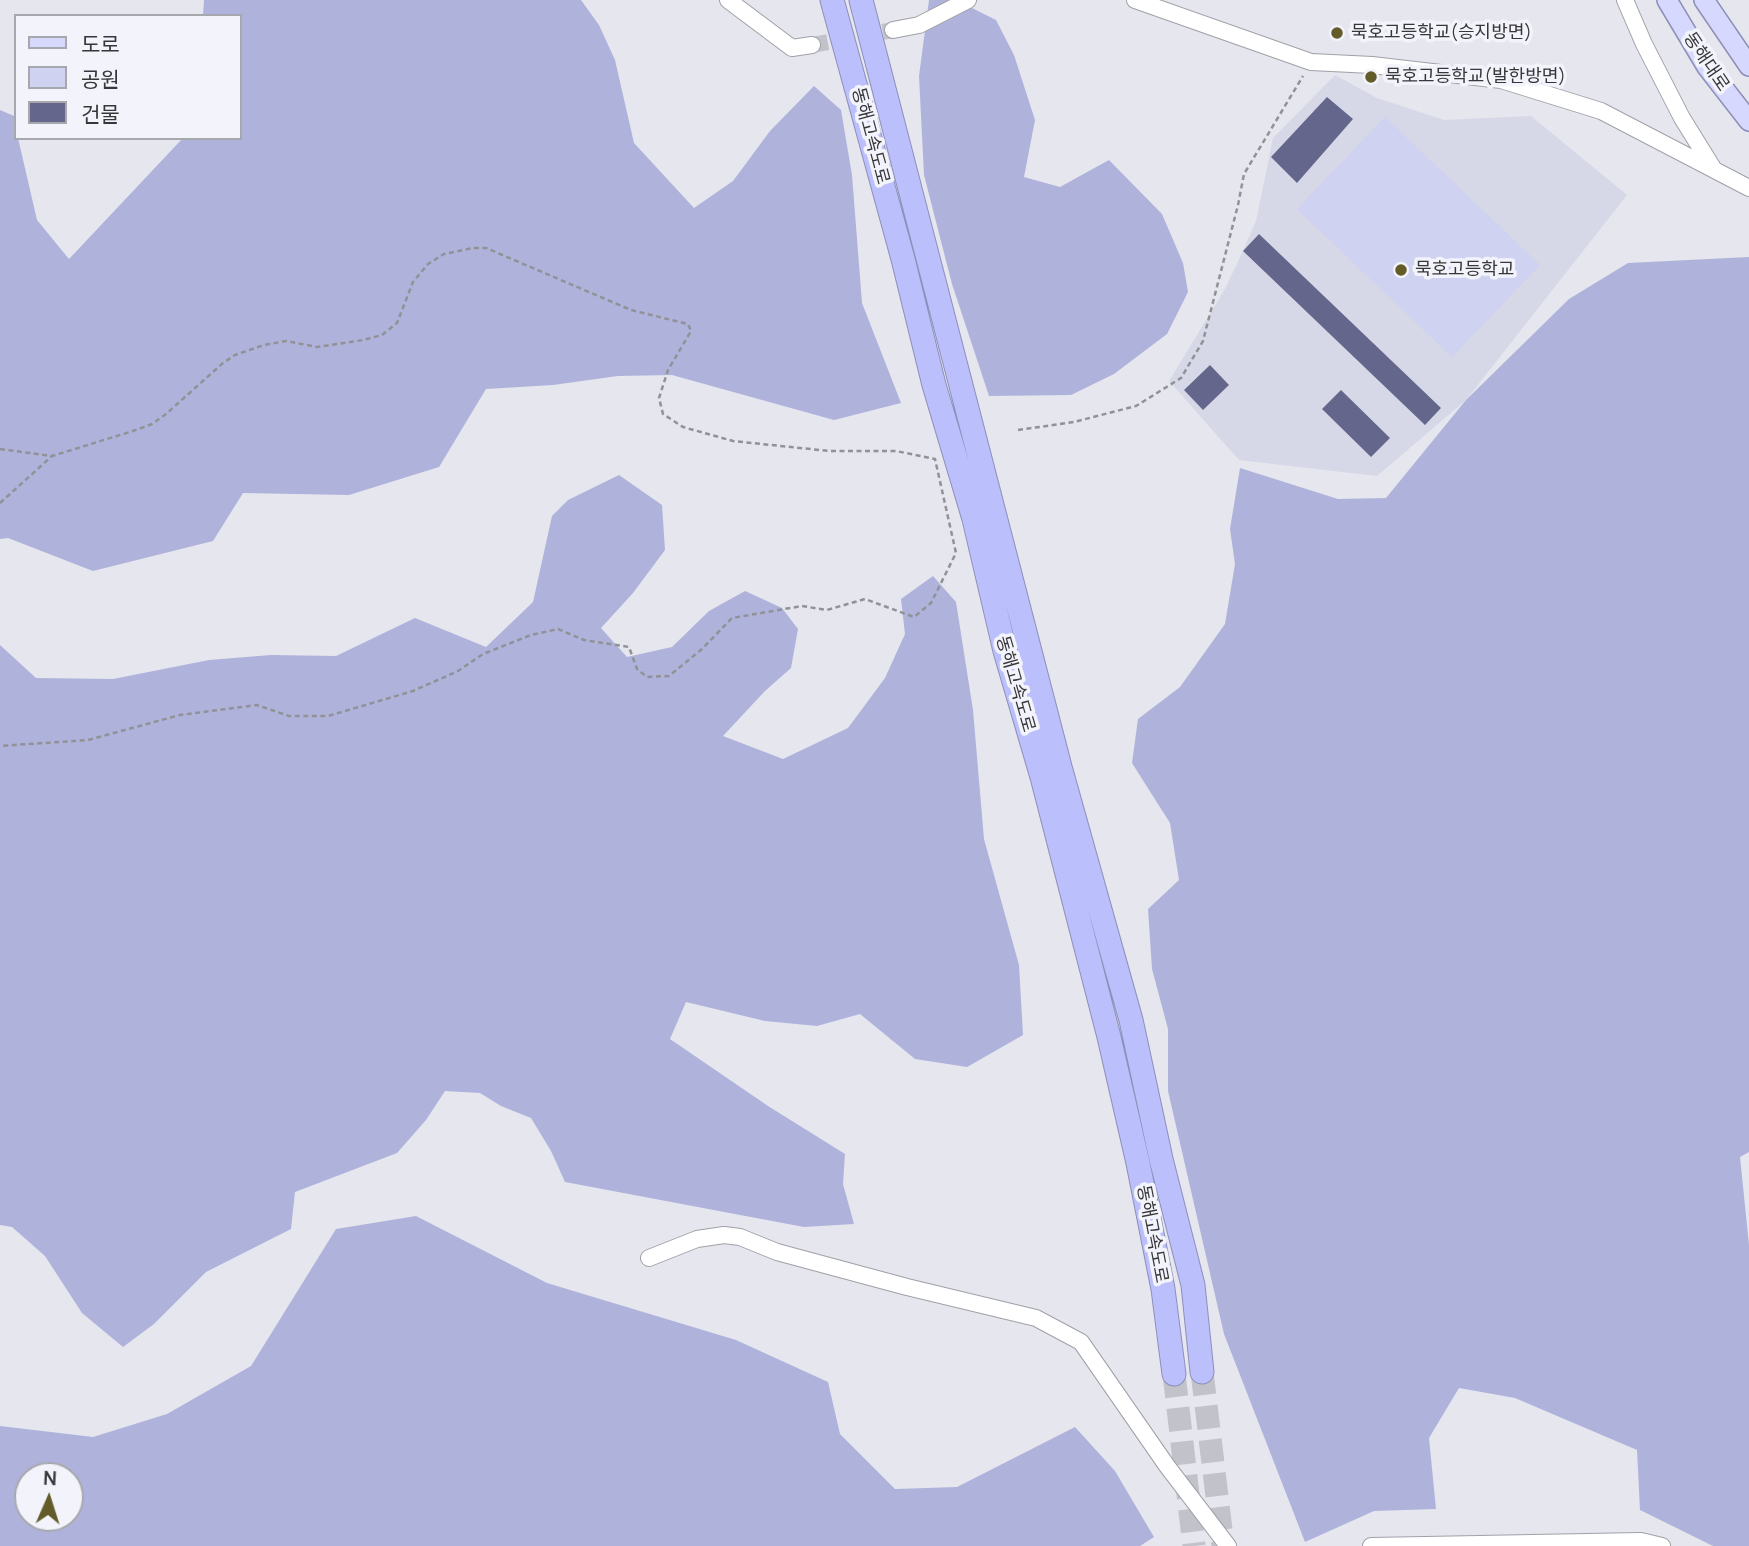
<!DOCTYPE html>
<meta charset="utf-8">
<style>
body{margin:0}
#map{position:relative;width:1749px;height:1546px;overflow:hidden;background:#e5e6ee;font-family:Manrope,"Noto Sans KR",sans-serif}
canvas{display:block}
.legend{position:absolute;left:14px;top:14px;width:228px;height:126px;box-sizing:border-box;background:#f2f3fb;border:2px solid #a7a8ae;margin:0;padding:9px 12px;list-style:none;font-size:21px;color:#37373a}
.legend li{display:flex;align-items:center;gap:14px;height:35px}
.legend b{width:35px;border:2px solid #a7a8ae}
.north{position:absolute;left:14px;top:1462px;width:70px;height:70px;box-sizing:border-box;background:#f2f3fb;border:2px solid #a7a8ae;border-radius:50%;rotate:3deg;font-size:19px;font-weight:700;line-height:28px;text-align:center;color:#37373a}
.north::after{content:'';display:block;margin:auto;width:24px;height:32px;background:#635c28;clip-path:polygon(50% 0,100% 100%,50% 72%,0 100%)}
</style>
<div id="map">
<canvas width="1749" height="1546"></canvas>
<ul class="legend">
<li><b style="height:9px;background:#d6d9fd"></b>도로</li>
<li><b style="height:19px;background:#cfd2f0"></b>공원</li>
<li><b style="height:19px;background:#64678b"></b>건물</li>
</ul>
<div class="north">N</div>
</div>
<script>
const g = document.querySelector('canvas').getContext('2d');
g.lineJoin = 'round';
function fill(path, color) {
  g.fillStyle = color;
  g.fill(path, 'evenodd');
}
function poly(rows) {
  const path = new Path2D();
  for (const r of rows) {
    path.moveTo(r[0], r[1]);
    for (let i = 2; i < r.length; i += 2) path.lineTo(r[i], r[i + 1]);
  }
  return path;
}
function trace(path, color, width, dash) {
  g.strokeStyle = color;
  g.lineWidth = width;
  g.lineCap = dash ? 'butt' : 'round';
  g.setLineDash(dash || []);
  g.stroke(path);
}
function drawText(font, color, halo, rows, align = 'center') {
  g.font = font + ' Manrope,"Noto Sans KR",sans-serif';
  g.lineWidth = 7;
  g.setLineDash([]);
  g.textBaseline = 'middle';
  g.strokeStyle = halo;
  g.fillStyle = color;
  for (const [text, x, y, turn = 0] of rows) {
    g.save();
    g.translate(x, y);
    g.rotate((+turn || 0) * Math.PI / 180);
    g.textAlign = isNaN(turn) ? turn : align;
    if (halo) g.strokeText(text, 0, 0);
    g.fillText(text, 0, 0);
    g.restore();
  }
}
fill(poly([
 [1335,75,1377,98,1444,120,1531,116,1627,195,1466,400,1377,476,1239,460,1169,381,1225,289,1243,251,1256,221,1273,138]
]), '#d6d8e7');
fill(poly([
 [1385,117,1540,265,1452,357,1297,209]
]), '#cfd2f0');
fill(poly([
 [204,0,581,0,599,25,615,60,634,143,694,208,733,181,770,131,814,86,841,110,852,175,862,303,901,403,834,420,672,375,618,376,553,385,486,389,439,467,349,495,243,493,213,541,93,571,8,538,0,539,0,110,14,116,16,138,18,138,37,220,69,259,183,138,240,138,240,16,203,16],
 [929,0,956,0,996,20,1014,55,1035,120,1024,177,1060,187,1109,160,1162,214,1183,263,1188,292,1167,334,1114,374,1071,395,989,396,952,284,924,175,919,76],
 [1749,257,1749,1152,1740,1157,1749,1245,1749,1546,1713,1546,1640,1510,1637,1450,1515,1398,1459,1388,1429,1438,1436,1509,1374,1511,1305,1542,1224,1334,1168,1091,1168,1029,1152,969,1148,909,1179,880,1170,823,1132,763,1138,719,1180,687,1225,624,1235,564,1230,529,1240,468,1338,499,1386,498,1466,400,1569,299,1628,263],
 [619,475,662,505,665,550,633,593,601,628,627,657,672,647,709,611,745,591,782,608,798,629,791,668,765,691,723,736,783,759,848,728,885,678,905,634,901,599,933,576,956,602,973,710,984,839,1019,965,1023,1035,967,1067,915,1059,860,1014,817,1026,765,1021,686,1002,670,1039,768,1106,845,1154,843,1184,854,1224,804,1227,565,1182,551,1151,531,1118,501,1106,480,1093,445,1091,426,1120,397,1153,295,1192,291,1229,206,1272,154,1324,123,1347,82,1313,45,1256,12,1227,0,1225,0,645,36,678,113,679,209,660,271,655,336,656,415,618,486,647,533,602,552,516,568,500],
 [416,1216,547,1283,736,1340,828,1382,840,1434,895,1489,957,1487,1075,1427,1115,1471,1154,1537,1140,1546,0,1546,0,1426,93,1437,167,1414,251,1366,336,1229],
 [28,1476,70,1476,70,1518,28,1518]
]), '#afb3db');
fill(poly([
 [1327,97,1353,119,1297,183,1271,157],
 [1259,234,1441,408,1425,425,1243,251],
 [1210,365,1229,385,1203,410,1184,390],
 [1341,390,1390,438,1371,457,1322,409]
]), '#64678b');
trace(poly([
 [812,45,893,30]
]), '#c2c3ca', 16, [16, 8]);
trace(poly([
 [1202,1372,1223,1546],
 [1174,1374,1194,1546]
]), '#c2c3ca', 23, [23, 11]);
const minor = poly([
 [728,0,792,48,812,45],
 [1135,0,1311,62,1372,65,1501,80,1601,111,1749,188],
 [1625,0,1644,44,1682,118,1713,168],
 [893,30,919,25,968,0],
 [649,1258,697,1239,724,1235,740,1237,777,1252,907,1287,1036,1318,1081,1342,1167,1466,1228,1546],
 [1371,1546,1641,1541,1662,1546]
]);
const major = poly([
 [1667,0,1707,67,1749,121],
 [1704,0,1749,66]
]);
const highway = poly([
 [832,0,903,259,934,385,974,519,1005,651,1042,777,1109,1037,1138,1163,1163,1289,1174,1374],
 [861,0,1060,767,1131,1020,1161,1159,1193,1285,1202,1372]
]);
trace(minor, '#a0a1a8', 18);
trace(major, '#8d8fb8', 22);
trace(highway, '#8d8fb8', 25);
trace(poly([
 [1018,430,1074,422,1136,406,1181,378,1203,341,1238,205,1244,174,1303,76],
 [0,449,52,456,133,431,152,424,166,414,223,363,235,355,264,345,286,341,317,347,363,340,382,335,397,323,413,282,428,264,444,254,473,248,486,248,631,310,688,324,691,331,668,370,659,398,663,414,683,427,733,441,829,451,896,451,935,459,956,553,931,603,914,617,865,599,827,610,802,606,732,618,702,649,669,676,647,677,637,669,629,647,584,640,558,629,531,635,483,654,458,671,413,691,328,716,289,716,257,705,180,715,88,740,0,746],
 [0,503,52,456]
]), '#919297', 2.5, [5, 3.5]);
trace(minor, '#fff', 16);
trace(major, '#d6d9fd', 19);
trace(highway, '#bbbffc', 23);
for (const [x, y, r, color] of [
 [1337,33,7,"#635c28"],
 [1371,77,7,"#635c28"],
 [1401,270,7,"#635c28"]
]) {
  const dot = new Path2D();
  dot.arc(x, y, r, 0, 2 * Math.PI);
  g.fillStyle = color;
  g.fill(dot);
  trace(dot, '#f2f3fb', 2.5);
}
drawText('18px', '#37373a', '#f2f3fb', [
 ["묵호고등학교(승지방면)",1351,33],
 ["묵호고등학교(발한방면)",1385,77],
 ["묵호고등학교",1415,270]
], 'left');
drawText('18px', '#37373a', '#f2f3fb', [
 ["동해대로",1706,62,56],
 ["동해고속도로",870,136,75],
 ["동해고속도로",1015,684,74],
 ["동해고속도로",1152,1234,79]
]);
</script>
